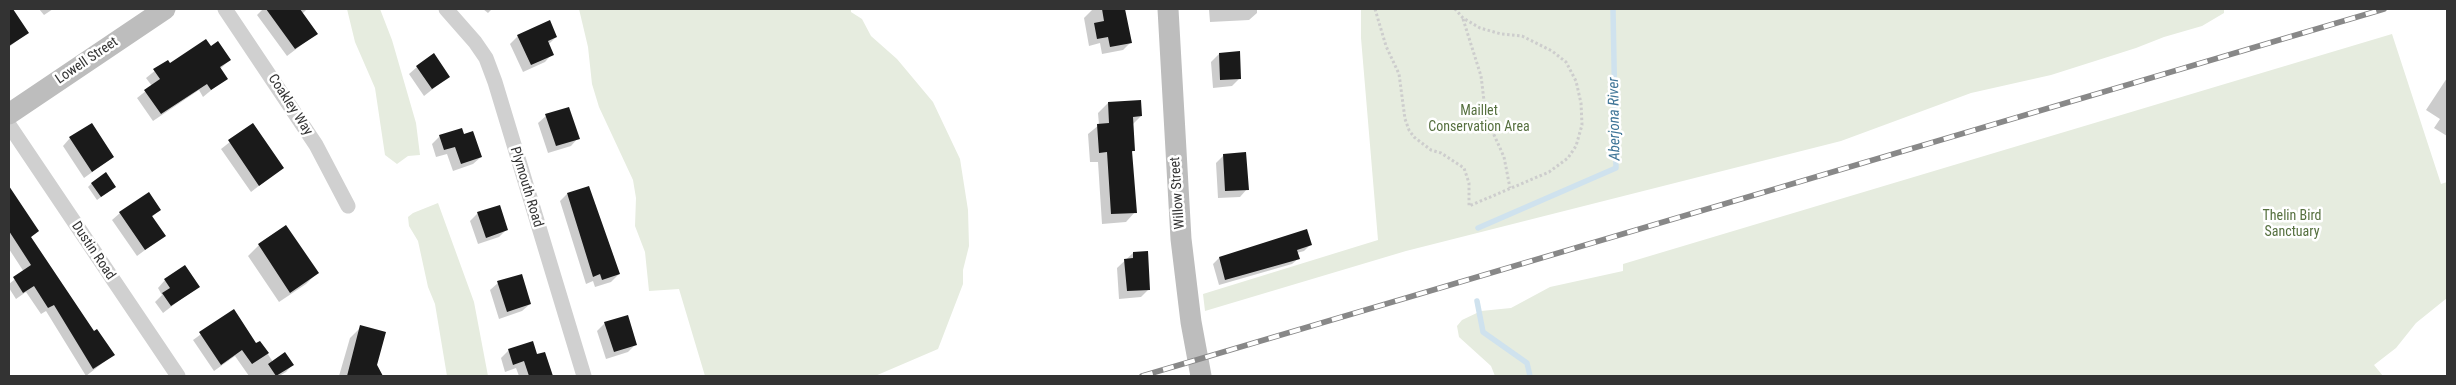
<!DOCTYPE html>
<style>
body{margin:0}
#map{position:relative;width:2456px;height:385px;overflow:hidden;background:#fff;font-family:"Roboto Condensed",sans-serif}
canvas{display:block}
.frame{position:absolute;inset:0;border:10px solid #333;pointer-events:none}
</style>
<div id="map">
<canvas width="2456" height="385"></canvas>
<div class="frame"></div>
</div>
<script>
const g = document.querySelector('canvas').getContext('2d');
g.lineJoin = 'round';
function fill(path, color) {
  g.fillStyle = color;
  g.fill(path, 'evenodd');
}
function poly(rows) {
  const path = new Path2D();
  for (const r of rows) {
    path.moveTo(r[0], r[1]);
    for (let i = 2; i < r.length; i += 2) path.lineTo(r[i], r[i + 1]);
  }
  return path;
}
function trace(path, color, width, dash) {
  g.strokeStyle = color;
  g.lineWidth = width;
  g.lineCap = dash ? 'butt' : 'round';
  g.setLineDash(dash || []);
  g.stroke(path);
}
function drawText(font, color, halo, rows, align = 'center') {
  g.font = font + ' "Roboto Condensed",sans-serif';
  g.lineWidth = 5;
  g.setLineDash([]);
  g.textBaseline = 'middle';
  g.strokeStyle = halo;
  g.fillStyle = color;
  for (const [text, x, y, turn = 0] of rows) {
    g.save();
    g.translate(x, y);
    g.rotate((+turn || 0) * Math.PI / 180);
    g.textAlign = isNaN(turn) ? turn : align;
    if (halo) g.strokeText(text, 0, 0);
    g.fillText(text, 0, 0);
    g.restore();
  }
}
fill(poly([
 [347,9,380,9,392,40,416,123,420,155,408,156,397,164,385,155,375,88,355,42],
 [579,9,851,9,851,12,862,19,871,36,897,59,933,102,960,159,968,210,969,246,963,270,963,284,938,349,875,376,705,376,679,289,649,291,645,252,635,226,636,198,633,180,599,107,592,84,588,47],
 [1361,9,2224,9,2224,13,2202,26,2164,37,2136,48,2051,75,1971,93,1841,141,1406,251,1205,311,1203,294,1378,240,1361,38],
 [2392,34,2441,184,2447,182,2447,298,2416,323,2396,348,2374,365,2383,376,1495,376,1491,366,1459,337,1457,326,1462,320,1481,311,1511,308,1550,287,1623,271,1623,264],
 [438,203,474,302,488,376,447,376,435,304,428,287,418,241,409,226,408,217,413,213]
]), '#e6ecdf');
fill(poly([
 [39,9,53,9,44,15],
 [263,9,307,9,302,14,316,34,287,56,257,15],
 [483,9,492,9,488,13],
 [1100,9,1124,9,1130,43,1123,50,1102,54,1100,43,1089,46,1084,18,1092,10],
 [1209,9,1257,9,1257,13,1249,20,1210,22],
 [12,10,27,33,9,47,9,13],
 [518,36,556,37,548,45,552,54,545,62,523,72,510,44],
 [211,47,230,60,220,69,226,78,203,97,199,90,153,121,137,98,152,86,146,78,167,61,170,65],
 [1219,54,1240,78,1232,86,1213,88,1211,62],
 [417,67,448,77,424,96,409,74],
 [2447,78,2447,136,2434,128,2440,119,2426,110],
 [1108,103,1141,116,1132,125,1134,150,1131,153,1135,212,1126,222,1102,224,1098,162,1090,162,1088,134,1099,125,1098,113],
 [546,116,578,138,571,146,548,153,538,123],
 [253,124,282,168,251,192,221,149],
 [463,135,481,157,473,164,453,171,447,154,436,157,432,144,440,136],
 [70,138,113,157,84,178,63,146],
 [1224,155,1247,189,1240,197,1218,198,1216,163],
 [92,183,115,187,97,200,88,187],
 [567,194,619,274,611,282,595,287,593,281,586,284,560,201],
 [17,201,37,231,30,238,94,333,113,355,86,376,46,311,41,314,26,292,16,299,9,288,9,284,24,272,9,249,9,206],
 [159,210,152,217,164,236,137,256,112,220,120,213],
 [478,213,506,230,499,237,478,244,470,221],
 [286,227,317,273,306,284,279,302,248,256,259,245],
 [1306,231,1310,245,1304,251,1297,253,1299,258,1292,264,1219,285,1213,264,1219,258],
 [1133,253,1149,289,1141,297,1119,299,1117,268],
 [165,280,198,286,163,313,155,302,162,295,158,288],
 [498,283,530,304,522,311,499,319,490,290],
 [233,311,256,345,260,342,273,362,292,365,286,372,279,376,249,376,235,356,214,371,193,340],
 [605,323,636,344,628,352,606,359,597,331],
 [361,327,382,376,339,376,350,338],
 [509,350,536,355,544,353,552,376,519,376,516,368,505,372,501,358]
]), '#0003');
trace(poly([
 [1478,228,1616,168,1613,9],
 [1477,301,1483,332,1527,363,1530,376]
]), '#cfe2ee', 5.5);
fill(poly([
 [9,9,13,9,29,33,9,46],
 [266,9,300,9,318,34,295,49],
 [1102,9,1125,9,1132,43,1110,47,1108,37,1097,39,1094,23,1104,21],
 [550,20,557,37,548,41,554,55,531,65,517,35],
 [206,39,211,46,218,41,231,60,220,67,228,79,211,90,207,84,161,114,144,90,160,79,153,69,168,60,170,63],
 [1240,51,1241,79,1220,80,1219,53],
 [434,53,450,77,432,89,416,66],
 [1141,100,1142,116,1133,117,1135,151,1132,151,1137,213,1111,214,1107,152,1099,153,1097,124,1109,123,1108,102],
 [569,107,580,139,556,146,545,114],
 [92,123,114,157,92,172,69,137],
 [253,123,284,168,259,186,228,140],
 [462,128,464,134,473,131,482,157,461,164,455,147,444,150,439,135],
 [1246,152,1249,190,1225,191,1223,154],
 [106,172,116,187,101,197,91,183],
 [9,186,39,231,31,237,94,331,97,329,115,355,93,369,54,305,48,308,34,286,23,293,13,277,31,265,9,231],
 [589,186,620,274,602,280,600,274,593,277,567,193],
 [149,192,161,210,152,216,166,236,145,250,119,212],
 [500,205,508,230,486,238,477,212],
 [286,225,319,273,290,293,258,244],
 [1307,229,1312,245,1297,250,1300,259,1225,280,1219,257],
 [1148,251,1150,290,1127,291,1124,259,1133,258,1133,252],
 [185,265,200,287,171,306,162,293,170,288,164,279],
 [522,274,531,304,507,312,497,281],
 [234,309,256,343,260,341,269,353,252,364,242,350,221,365,199,332],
 [628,315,637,345,614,352,604,322],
 [360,325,386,332,377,365,383,376,347,376],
 [533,341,537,354,545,352,553,376,529,376,524,361,513,365,508,349],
 [285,352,294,365,276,376,268,364]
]), '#1a1a1a');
trace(poly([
 [1375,9,1386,46,1399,74,1405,119,1409,130,1414,137,1431,150,1441,153,1464,168,1469,183,1469,206,1549,172,1568,158,1576,146,1582,125,1581,103,1576,81,1566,62,1552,51,1522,36,1501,34,1480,28,1463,18,1455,9],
 [1463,19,1481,76,1486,117,1504,157,1510,188]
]), '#cdcdcd', 3, [2.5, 2.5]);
trace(poly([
 [225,9,316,145,348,206],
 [446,9,475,42,486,58,495,82,584,376],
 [9,125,178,376]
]), '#d0d0d0', 15);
trace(poly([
 [1168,9,1181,239,1191,322,1201,376],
 [9,114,165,9]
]), '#bdbdbd', 21);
const rail = poly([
 [1142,376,2384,9]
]);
trace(rail, '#888', 5.5);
trace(rail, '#fff', 4, [11]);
drawText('14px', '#333', '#fff', [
 ["Lowell Street",87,61,-34],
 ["Coakley Way",290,105,57],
 ["Plymouth Road",526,187,73],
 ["Willow Street",1178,193,-94],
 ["Dustin Road",93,251,56]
]);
drawText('14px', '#56703f', '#fff', [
 ["Maillet",1479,111],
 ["Conservation Area",1479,127],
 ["Thelin Bird",2292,216],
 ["Sanctuary",2292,232]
]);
drawText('italic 15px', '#3f7597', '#fff', [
 ["Aberjona River",1615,119,-91]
]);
</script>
